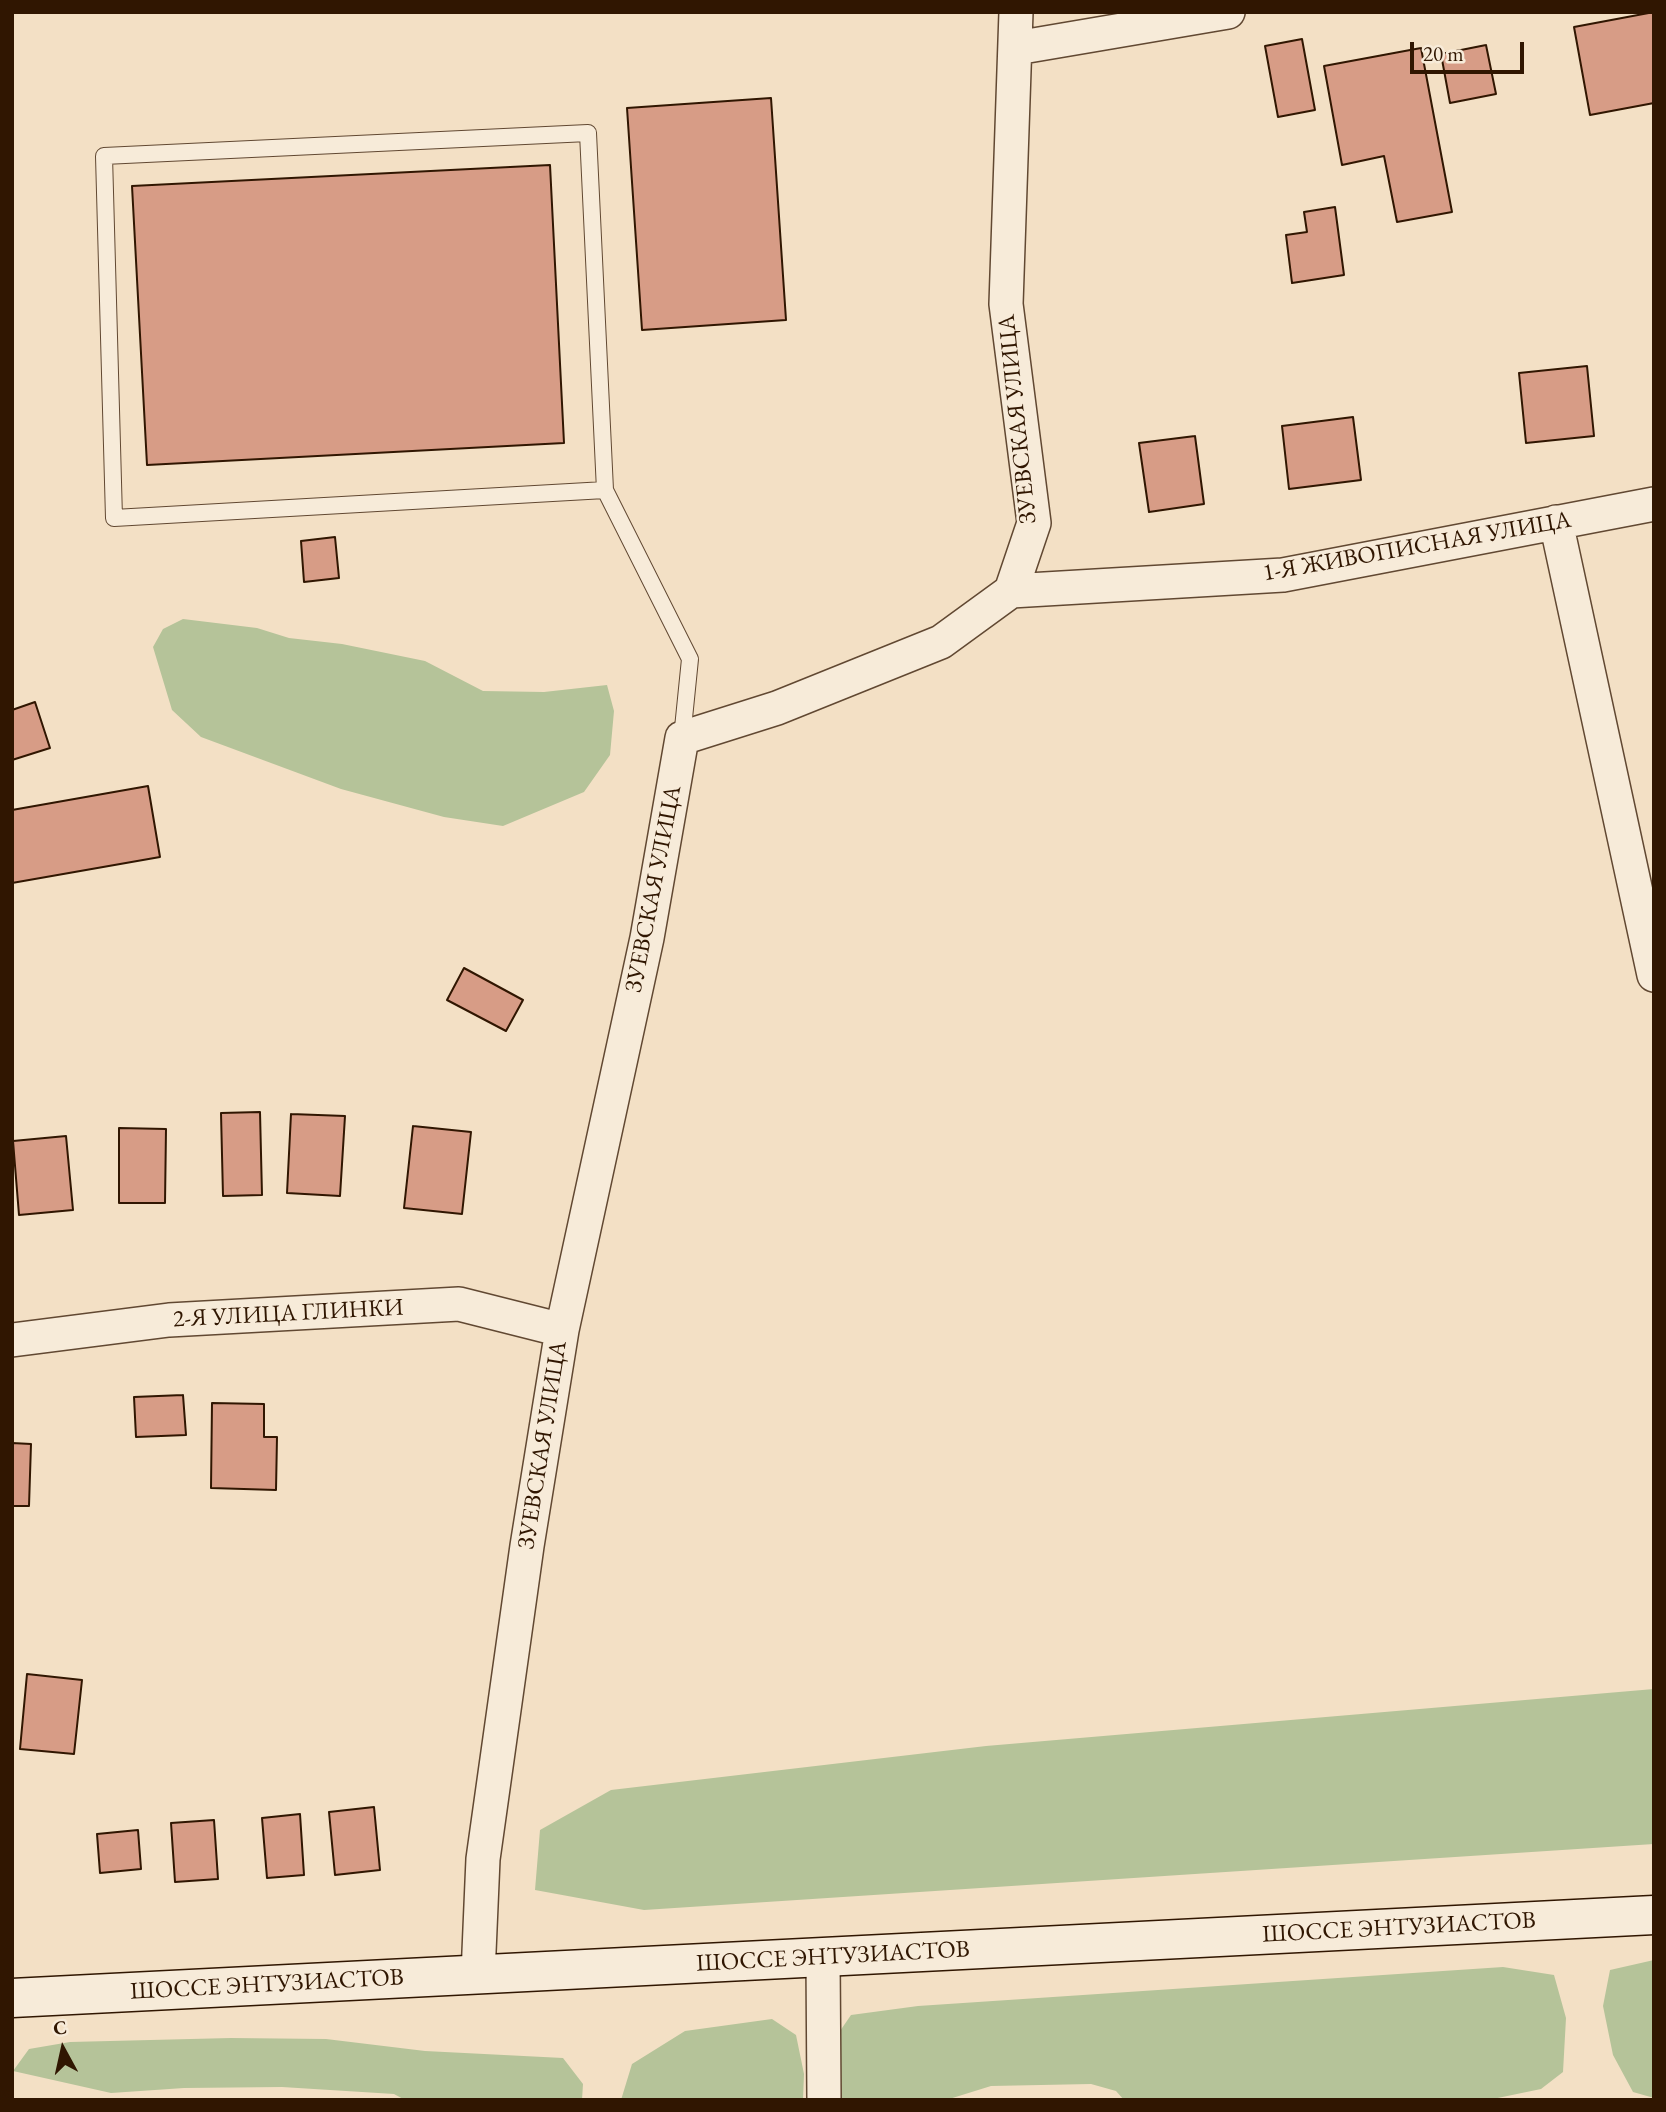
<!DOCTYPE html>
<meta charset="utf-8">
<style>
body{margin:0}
#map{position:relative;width:1666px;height:2112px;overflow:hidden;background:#f3e0c5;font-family:"EB Garamond",serif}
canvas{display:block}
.frame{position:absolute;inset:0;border:14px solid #301601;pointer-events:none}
.north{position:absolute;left:28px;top:2014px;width:70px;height:70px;-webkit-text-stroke:5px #f7ebd9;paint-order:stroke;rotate:352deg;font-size:19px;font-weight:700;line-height:28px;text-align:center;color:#301601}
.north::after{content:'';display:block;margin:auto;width:24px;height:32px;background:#301601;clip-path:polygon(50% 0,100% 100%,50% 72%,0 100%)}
.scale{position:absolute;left:1410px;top:42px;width:114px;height:32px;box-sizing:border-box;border:4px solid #301601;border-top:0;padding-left:9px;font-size:21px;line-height:24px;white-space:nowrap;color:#301601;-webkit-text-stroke:5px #f7ebd9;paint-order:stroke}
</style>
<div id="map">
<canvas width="1666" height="2112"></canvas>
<div class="frame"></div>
<div class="north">С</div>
<div class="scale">20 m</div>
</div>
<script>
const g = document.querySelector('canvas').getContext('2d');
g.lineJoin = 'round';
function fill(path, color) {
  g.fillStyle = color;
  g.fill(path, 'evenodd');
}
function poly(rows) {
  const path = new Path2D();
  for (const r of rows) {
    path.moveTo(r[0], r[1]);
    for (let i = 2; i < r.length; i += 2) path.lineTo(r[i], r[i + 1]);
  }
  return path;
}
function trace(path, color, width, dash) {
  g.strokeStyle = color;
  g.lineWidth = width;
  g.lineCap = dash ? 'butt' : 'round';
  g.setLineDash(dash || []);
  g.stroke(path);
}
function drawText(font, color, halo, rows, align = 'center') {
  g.font = font + ' "EB Garamond",serif';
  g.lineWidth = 5;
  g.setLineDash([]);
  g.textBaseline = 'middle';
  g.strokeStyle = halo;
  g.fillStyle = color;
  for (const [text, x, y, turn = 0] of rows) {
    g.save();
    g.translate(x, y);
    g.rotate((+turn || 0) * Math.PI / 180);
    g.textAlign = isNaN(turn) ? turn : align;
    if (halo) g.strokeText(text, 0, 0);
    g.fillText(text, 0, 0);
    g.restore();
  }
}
fill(poly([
 [183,619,257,628,289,638,342,644,425,661,483,691,544,692,607,685,614,711,610,755,584,792,503,826,444,817,341,789,201,737,172,710,153,647,163,629],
 [1654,1689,1654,1844,644,1910,535,1890,540,1830,611,1790,986,1746],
 [1654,1960,1654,2098,1633,2092,1613,2055,1603,2006,1610,1970],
 [1503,1967,1554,1975,1566,2018,1563,2072,1541,2089,1488,2100,1124,2100,1116,2091,1091,2084,991,2086,946,2100,837,2100,840,2031,851,2015,918,2006],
 [772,2019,796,2035,804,2074,803,2100,621,2100,632,2064,685,2031],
 [231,2038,326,2039,425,2051,563,2058,583,2084,582,2100,405,2100,394,2094,282,2087,184,2088,111,2093,13,2071,29,2049,70,2042]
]), '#b5c399');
const building = poly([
 [1654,12,1654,103,1590,115,1574,27,1654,12],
 [1302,39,1315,110,1278,117,1265,46,1302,39],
 [1486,45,1496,94,1450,103,1441,54,1486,45],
 [1421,48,1452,212,1397,222,1384,156,1342,165,1324,66,1421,48],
 [771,98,786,320,642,330,627,108,771,98],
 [550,165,564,443,147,465,132,186,550,165],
 [1335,207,1344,275,1292,283,1286,235,1307,232,1304,212,1335,207],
 [1587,366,1594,436,1526,443,1519,373,1587,366],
 [1353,417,1361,480,1289,489,1282,426,1353,417],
 [1195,436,1204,504,1149,512,1139,443,1195,436],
 [335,537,339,578,304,582,301,541,335,537],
 [35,702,50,748,12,760,12,710,35,702],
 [148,786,160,857,12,883,12,810,148,786],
 [464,968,523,1000,506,1031,447,1000,464,968],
 [260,1112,262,1195,223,1196,221,1113,260,1112],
 [291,1114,345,1116,340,1196,287,1193,291,1114],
 [413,1126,471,1132,462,1214,404,1208,413,1126],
 [119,1128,166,1129,165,1203,119,1203,119,1128],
 [66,1136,73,1210,19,1215,13,1141,66,1136],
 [183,1395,186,1435,136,1437,134,1397,183,1395],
 [212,1403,264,1404,264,1437,277,1437,276,1490,211,1488,212,1403],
 [12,1443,31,1444,29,1506,12,1506,12,1443],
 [27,1674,82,1680,74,1754,20,1749,27,1674],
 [374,1807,380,1870,335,1875,329,1812,374,1807],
 [300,1814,304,1875,267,1878,262,1818,300,1814],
 [214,1820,218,1879,175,1882,171,1823,214,1820],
 [138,1830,141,1869,100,1873,97,1834,138,1830]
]);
fill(building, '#d79c86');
trace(building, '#301601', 2);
const lane = poly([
 [605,490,114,518,104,156,588,133,605,490,690,659,682,738]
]);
const street = poly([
 [1016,48,1228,12],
 [1556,522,1654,975],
 [1011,591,1283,575,1654,504],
 [12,1340,169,1320,459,1304,562,1330],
 [823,1958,824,2100],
 [478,1975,483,1859,527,1546,562,1330,647,938,682,738,777,708,941,642,1011,591,1034,523,1006,304,1016,12]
]);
const secondary = poly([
 [12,1998,1654,1915]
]);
trace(lane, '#614832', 18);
trace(street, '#614832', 36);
trace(secondary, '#301601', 41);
trace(lane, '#f7ebd9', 16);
trace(street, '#f7ebd9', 33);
trace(secondary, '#f7ebd9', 38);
drawText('24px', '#301601', '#f7ebd9', [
 ["ЗУЕВСКАЯ УЛИЦА",1018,419,-96],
 ["1-Я ЖИВОПИСНАЯ УЛИЦА",1417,547,-10],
 ["ЗУЕВСКАЯ УЛИЦА",654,889,-79],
 ["2-Я УЛИЦА ГЛИНКИ",288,1314,-3],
 ["ЗУЕВСКАЯ УЛИЦА",543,1445,-81],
 ["ШОССЕ ЭНТУЗИАСТОВ",1399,1928,-3],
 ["ШОССЕ ЭНТУЗИАСТОВ",833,1957,-3],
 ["ШОССЕ ЭНТУЗИАСТОВ",267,1985,-3]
]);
</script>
